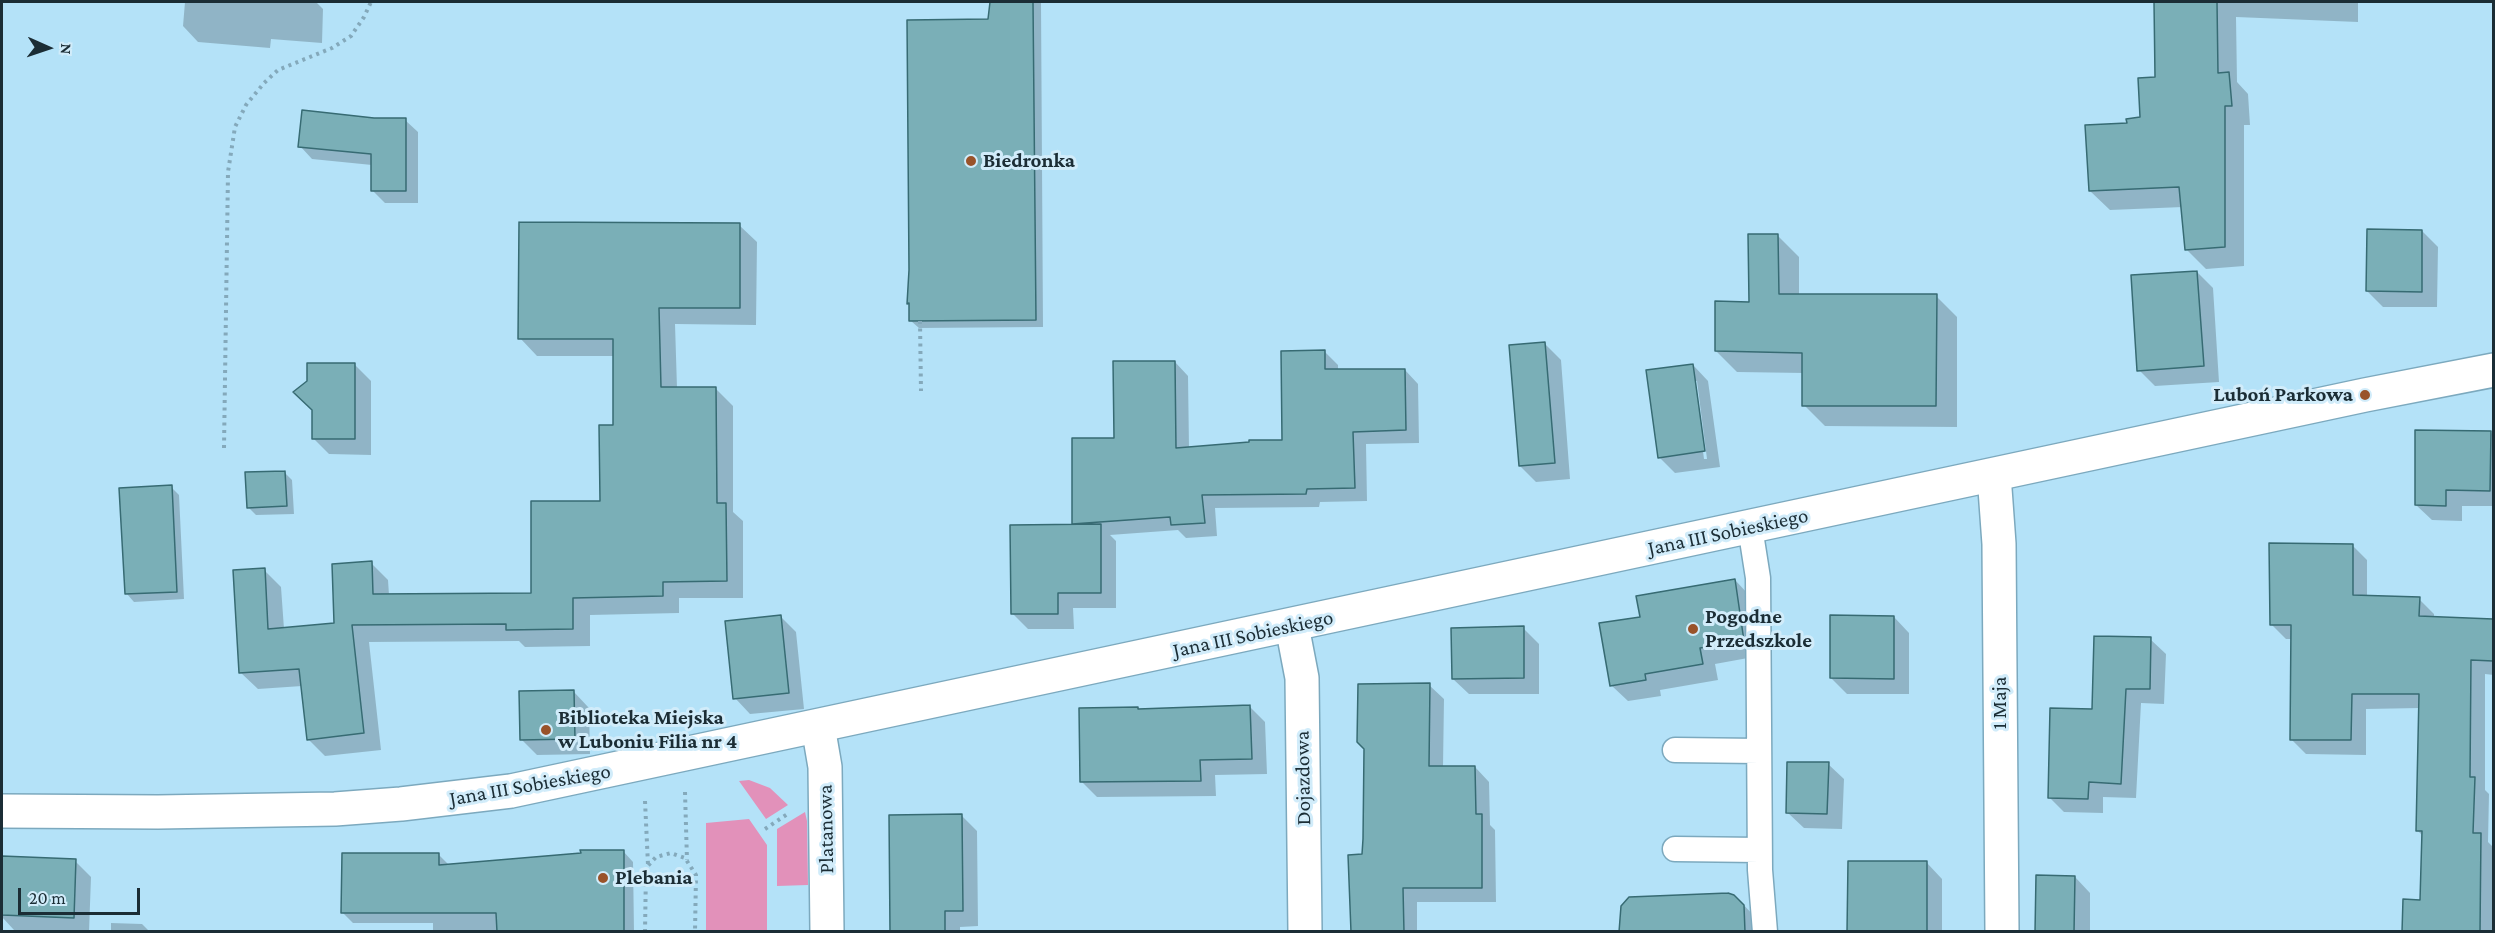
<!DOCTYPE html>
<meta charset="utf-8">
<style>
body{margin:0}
#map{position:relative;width:2495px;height:933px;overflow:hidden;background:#b4e2f8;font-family:"Crimson Pro",serif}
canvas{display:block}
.frame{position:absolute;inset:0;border:3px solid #1b2d35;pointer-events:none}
.north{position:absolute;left:18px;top:18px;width:60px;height:60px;-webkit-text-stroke:4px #d1ecfa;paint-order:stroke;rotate:93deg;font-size:16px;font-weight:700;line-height:24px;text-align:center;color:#1b2d35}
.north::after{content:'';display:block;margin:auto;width:21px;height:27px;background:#1b2d35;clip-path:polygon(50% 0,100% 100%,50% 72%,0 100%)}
.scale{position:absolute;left:18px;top:888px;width:122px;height:27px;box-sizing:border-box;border:3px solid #1b2d35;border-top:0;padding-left:8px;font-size:18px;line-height:21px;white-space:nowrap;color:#1b2d35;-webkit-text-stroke:4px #d1ecfa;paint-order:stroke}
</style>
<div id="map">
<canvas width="2495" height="933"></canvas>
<div class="frame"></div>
<div class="north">N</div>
<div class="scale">20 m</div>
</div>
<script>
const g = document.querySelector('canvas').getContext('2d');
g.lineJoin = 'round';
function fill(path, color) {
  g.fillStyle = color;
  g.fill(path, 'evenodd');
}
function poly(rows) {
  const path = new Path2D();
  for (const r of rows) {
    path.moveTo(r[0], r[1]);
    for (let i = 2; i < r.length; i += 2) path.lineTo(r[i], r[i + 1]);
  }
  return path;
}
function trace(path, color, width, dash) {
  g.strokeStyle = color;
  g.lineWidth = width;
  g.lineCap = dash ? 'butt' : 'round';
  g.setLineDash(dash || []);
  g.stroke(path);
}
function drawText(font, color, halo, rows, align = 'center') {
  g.font = font + ' "Crimson Pro",serif';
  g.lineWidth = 6;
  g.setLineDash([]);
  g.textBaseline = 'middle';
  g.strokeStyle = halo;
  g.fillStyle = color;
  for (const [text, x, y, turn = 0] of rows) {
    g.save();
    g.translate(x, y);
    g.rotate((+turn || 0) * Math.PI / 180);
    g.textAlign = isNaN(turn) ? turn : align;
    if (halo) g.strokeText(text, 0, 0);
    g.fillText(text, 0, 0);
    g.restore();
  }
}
fill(poly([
 [749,780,770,788,788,805,766,819,739,781],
 [805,812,807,821,808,885,777,886,777,829],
 [749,819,767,845,767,931,706,931,706,823]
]), '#e291ba');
fill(poly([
 [185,2,316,2,323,9,322,43,271,39,270,48,198,42,183,26],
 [992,2,1041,2,1043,327,919,328,911,321,909,303,989,21],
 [2156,2,2358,2,2358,22,2236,17,2237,82,2248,94,2250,125,2244,125,2244,266,2206,269,2186,249,2183,207,2110,210,2090,191,2128,124,2142,119,2157,78],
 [374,119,405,120,418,132,418,203,385,203,372,190,372,165,312,159,300,146],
 [739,225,757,242,756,325,675,324,677,388,715,388,733,406,733,512,743,521,743,598,679,598,679,613,590,615,590,646,525,647,519,641,369,642,381,750,325,756,308,739,302,686,258,689,240,672,264,570,281,587,284,629,336,624,371,563,388,580,389,595,532,595,601,503,614,427,614,356,537,356,520,338],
 [2422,231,2438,247,2437,307,2383,307,2367,291],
 [1778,236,1799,257,1799,295,1936,296,1957,317,1957,427,1825,426,1804,405,1804,373,1737,372,1716,351,1750,303],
 [2197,272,2213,288,2219,382,2155,386,2139,370],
 [1545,344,1561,360,1570,479,1536,482,1520,466],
 [1324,351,1338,365,1338,371,1405,370,1418,384,1419,443,1366,444,1367,501,1320,502,1319,507,1215,508,1217,536,1186,538,1178,530,1110,535,1116,541,1116,608,1073,608,1074,629,1028,629,1012,613,1076,526,1074,524,1116,439,1175,362,1188,376,1189,448,1283,441],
 [355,365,371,381,371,455,329,454,313,438],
 [1693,365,1708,381,1720,467,1675,473,1659,457],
 [1694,381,1697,381,1707,459,1704,459],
 [2490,432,2494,436,2494,506,2462,506,2462,521,2432,520,2416,505],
 [285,473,292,480,294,514,256,515,248,507],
 [171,487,179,495,184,599,134,602,127,594],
 [2352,545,2367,560,2367,597,2419,599,2434,614,2434,618,2494,621,2494,675,2485,674,2485,790,2489,794,2488,842,2494,848,2494,932,2404,932,2422,901,2423,836,2417,830,2420,708,2366,709,2366,755,2306,754,2291,739,2292,639,2286,639,2271,624],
 [1735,580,1750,596,1759,656,1715,664,1718,680,1660,690,1661,696,1628,701,1612,686,1641,618],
 [780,616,796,632,804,709,750,714,735,698],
 [1894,617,1909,633,1909,694,1847,694,1831,678],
 [1523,628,1539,644,1539,694,1469,694,1453,679],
 [2150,639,2166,654,2164,704,2141,703,2136,798,2103,797,2103,813,2064,812,2049,797,2093,711],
 [1429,685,1444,699,1443,767,1475,767,1489,782,1490,825,1495,830,1496,902,1417,902,1417,932,1352,932,1364,856],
 [574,692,589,708,590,754,537,755,521,739],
 [1249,706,1265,722,1267,774,1215,775,1216,796,1097,797,1081,781,1139,710],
 [1828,764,1844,779,1842,829,1804,828,1788,813],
 [962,816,977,831,978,926,960,927,960,932,892,932],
 [623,851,633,862,634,932,433,932,433,923,353,923,343,913,438,854,448,864],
 [2,858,75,861,91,877,89,932,14,930,2,917],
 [1927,863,1942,879,1942,932,1849,932],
 [2075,877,2090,893,2090,932,2037,932],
 [1728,895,1740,901,1769,932,1621,932],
 [111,923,142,924,150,932,111,932]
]), '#0003');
const building = poly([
 [990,2,1033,2,1036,320,909,321,909,303,907,304,909,270,907,20,988,19,990,2],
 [2154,2,2217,2,2218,73,2229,72,2232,106,2225,106,2225,247,2185,250,2179,187,2089,191,2085,125,2127,123,2126,119,2140,117,2138,78,2155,77,2154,2],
 [302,110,374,118,406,118,406,191,371,191,371,154,298,147,302,110],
 [519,222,740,223,740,308,659,308,661,387,716,387,717,503,726,503,727,581,663,582,663,596,573,598,573,629,506,630,506,624,352,625,364,733,307,740,299,669,239,673,233,570,265,568,268,629,334,623,332,564,372,561,373,594,531,593,531,501,600,501,599,425,613,425,613,339,518,339,519,222],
 [2367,229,2422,230,2422,292,2366,291,2367,229],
 [1748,234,1778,234,1779,294,1937,294,1936,406,1802,406,1802,353,1715,351,1715,301,1749,302,1748,234],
 [2197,271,2204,366,2137,371,2131,275,2197,271],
 [1545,342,1555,463,1519,466,1509,345,1545,342],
 [1325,350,1325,369,1405,369,1406,430,1353,432,1355,488,1307,489,1306,494,1202,495,1205,523,1171,525,1170,517,1072,524,1072,438,1114,438,1113,361,1175,361,1176,448,1249,442,1249,440,1282,440,1281,351,1325,350],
 [307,363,355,363,355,439,312,439,312,410,293,392,307,381,307,363],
 [1693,364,1705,451,1658,458,1646,370,1693,364],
 [2415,430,2491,431,2490,491,2446,490,2446,506,2415,505,2415,430],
 [285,471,287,506,247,508,245,472,285,471],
 [172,485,177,592,125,594,119,488,172,485],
 [1101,524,1101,593,1058,593,1058,614,1011,614,1010,525,1101,524],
 [2269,543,2353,544,2353,595,2420,597,2419,616,2493,619,2493,661,2471,660,2470,777,2475,777,2473,833,2481,833,2480,932,2402,932,2403,899,2420,900,2422,831,2416,831,2419,694,2352,694,2351,740,2290,740,2291,625,2270,625,2269,543],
 [1735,579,1744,641,1700,648,1703,664,1645,674,1646,680,1610,686,1599,623,1640,617,1636,596,1735,579],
 [781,615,789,693,733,699,725,621,781,615],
 [1830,615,1894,616,1894,679,1830,678,1830,615],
 [1524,626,1524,678,1452,679,1451,628,1524,626],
 [2094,636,2151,637,2150,689,2126,689,2121,784,2089,782,2088,799,2048,798,2050,708,2092,709,2094,636],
 [1430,683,1429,766,1475,766,1476,814,1482,814,1482,888,1403,888,1404,932,1351,932,1348,855,1362,854,1363,839,1364,749,1357,742,1358,684,1430,683],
 [574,690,575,739,520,740,519,691,574,690],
 [1250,705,1252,759,1200,760,1201,781,1080,782,1079,708,1138,707,1138,709,1250,705],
 [1787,762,1829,762,1827,814,1786,813,1787,762],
 [962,814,963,911,945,911,945,932,890,932,889,815,962,814],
 [580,850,624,850,624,932,497,932,496,913,341,913,342,853,439,853,439,865,581,853,580,850],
 [2,856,76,859,74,918,2,915,2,856],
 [1848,861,1927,861,1927,932,1847,932,1848,861],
 [2036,875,2075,876,2074,932,2035,932,2036,875],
 [1728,893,1734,895,1744,905,1745,932,1619,932,1621,906,1629,897,1728,893]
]);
fill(building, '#7aafb7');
trace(building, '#376b73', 1.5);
const lane = poly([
 [1750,527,1758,578,1760,870,1765,932],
 [1675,750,1759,751],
 [1675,849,1759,850]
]);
const street = poly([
 [1994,475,1999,544,2002,932],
 [1292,626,1302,678,1305,932],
 [818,726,825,767,827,932]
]);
const secondary = poly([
 [2,811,158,812,335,809,401,804,511,791,2365,395,2494,370]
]);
trace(lane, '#7ca9be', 27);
trace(street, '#7ca9be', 36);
trace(secondary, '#7ca9be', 36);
trace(poly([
 [920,321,921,391],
 [224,448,228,172,235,127,246,105,264,83,278,70,332,48,351,36,364,17,371,2],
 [685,792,687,860],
 [645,801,648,865],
 [765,829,789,813],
 [645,932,646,868,656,857,671,853,685,858,696,875,695,932]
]), '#84a9bb', 4, [3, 4.5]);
trace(lane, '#fff', 24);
trace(street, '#fff', 33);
trace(secondary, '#fff', 33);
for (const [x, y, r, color] of [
 [971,161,6,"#99532a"],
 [2365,395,6,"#99532a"],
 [1693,629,6,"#99532a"],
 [546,730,6,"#99532a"],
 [603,878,6,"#99532a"]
]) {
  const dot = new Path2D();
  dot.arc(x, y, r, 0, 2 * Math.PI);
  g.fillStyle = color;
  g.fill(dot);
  trace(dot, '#d1ecfa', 2);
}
drawText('bold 21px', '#1b2d35', '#d1ecfa', [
 ["Biedronka",983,161],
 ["Luboń Parkowa",2353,395,"right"],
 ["Pogodne",1705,617],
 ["Przedszkole",1705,641],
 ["Biblioteka Miejska",558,718],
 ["w Luboniu Filia nr 4",558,742],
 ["Plebania",615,878]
], 'left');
drawText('21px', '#1b2d35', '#d1ecfa', [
 ["Jana III Sobieskiego",1728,532,-12],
 ["Jana III Sobieskiego",1253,634,-12],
 ["1 Maja",2000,703,-90],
 ["Dojazdowa",1303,778,-91],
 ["Jana III Sobieskiego",530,785,-10],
 ["Platanowa",826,829,-91]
]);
</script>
